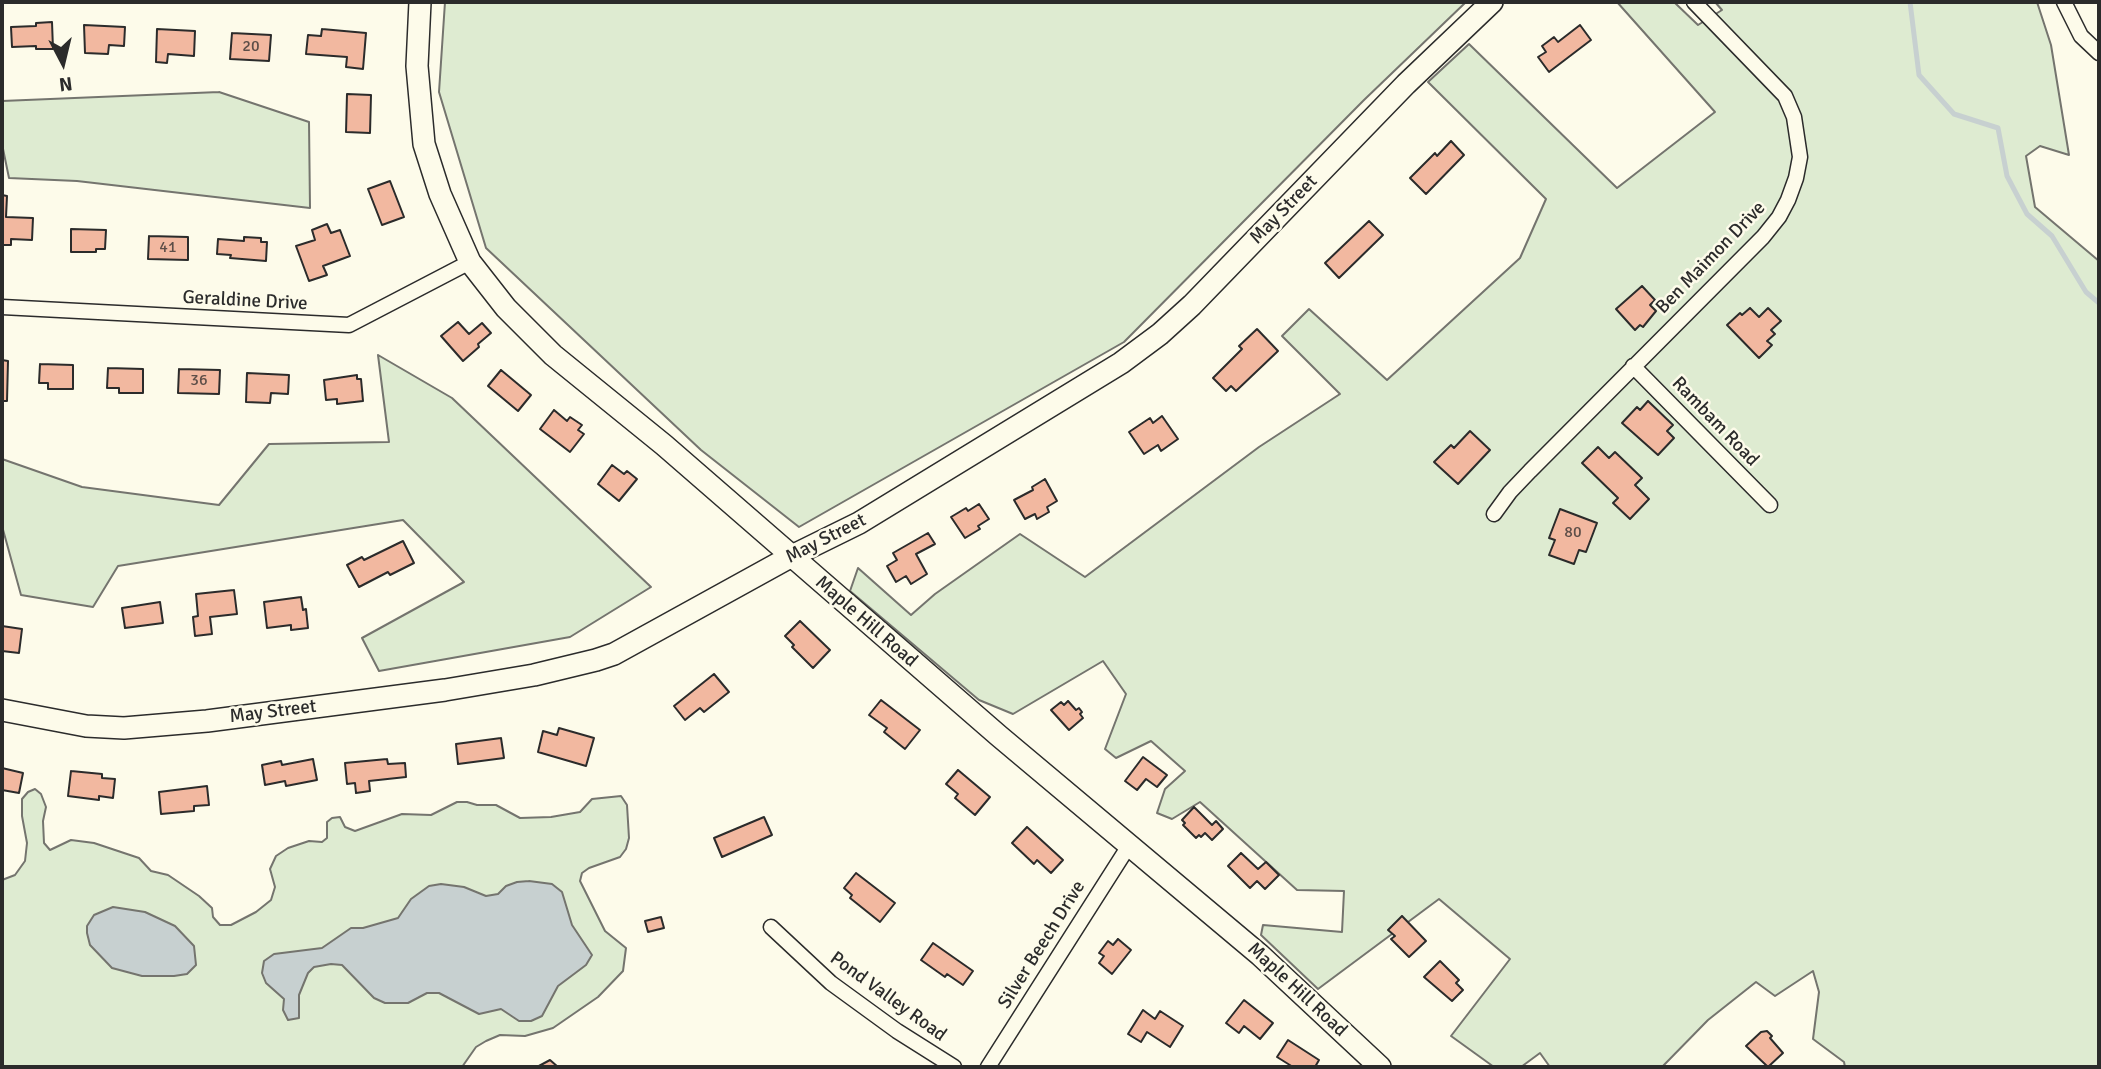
<!DOCTYPE html>
<style>
body{margin:0}
#map{position:relative;width:2101px;height:1069px;overflow:hidden;background:#fdfbea;font-family:Signika,sans-serif}
canvas{display:block}
.frame{position:absolute;inset:0;border:4px solid #2b2b2b;pointer-events:none}
.north{position:absolute;left:28px;top:28px;width:70px;height:70px;-webkit-text-stroke:5px #fdfbea;paint-order:stroke;rotate:173deg;font-size:19px;font-weight:700;line-height:28px;text-align:center;color:#2b2b2b}
.north::after{content:'';display:block;margin:auto;width:24px;height:32px;background:#2b2b2b;clip-path:polygon(50% 0,100% 100%,50% 72%,0 100%)}
</style>
<div id="map">
<canvas width="2101" height="1069"></canvas>
<div class="frame"></div>
<div class="north">N</div>
</div>
<script>
const g = document.querySelector('canvas').getContext('2d');
g.lineJoin = 'round';
function fill(path, color) {
  g.fillStyle = color;
  g.fill(path, 'evenodd');
}
function poly(rows) {
  const path = new Path2D();
  for (const r of rows) {
    path.moveTo(r[0], r[1]);
    for (let i = 2; i < r.length; i += 2) path.lineTo(r[i], r[i + 1]);
  }
  return path;
}
function trace(path, color, width, dash) {
  g.strokeStyle = color;
  g.lineWidth = width;
  g.lineCap = dash ? 'butt' : 'round';
  g.setLineDash(dash || []);
  g.stroke(path);
}
function drawText(font, color, halo, rows, align = 'center') {
  g.font = font + ' Signika,sans-serif';
  g.lineWidth = 5;
  g.setLineDash([]);
  g.textBaseline = 'middle';
  g.strokeStyle = halo;
  g.fillStyle = color;
  for (const [text, x, y, turn = 0] of rows) {
    g.save();
    g.translate(x, y);
    g.rotate((+turn || 0) * Math.PI / 180);
    g.textAlign = isNaN(turn) ? turn : align;
    if (halo) g.strokeText(text, 0, 0);
    g.fillText(text, 0, 0);
    g.restore();
  }
}
const green = poly([
 [445,2,1466,2,1364,100,1124,342,799,527,701,450,486,248,439,92,445,2],
 [1617,2,1674,2,1698,25,1722,10,1715,2,2037,2,2051,45,2069,155,2040,146,2026,156,2035,207,2099,261,2099,1067,1845,1067,1844,1062,1813,1039,1819,992,1813,971,1775,996,1756,982,1708,1020,1662,1067,1550,1067,1540,1053,1521,1067,1494,1067,1451,1036,1510,959,1439,899,1318,989,1261,935,1263,925,1342,932,1344,891,1297,890,1200,802,1172,819,1157,813,1165,789,1185,771,1151,741,1116,758,1105,749,1126,694,1103,661,1013,714,979,700,850,591,858,568,911,615,935,594,1020,534,1085,577,1259,447,1340,394,1282,336,1309,309,1387,380,1520,258,1546,199,1428,82,1469,44,1617,188,1715,112,1617,2],
 [219,92,309,122,310,208,77,181,9,178,2,144,2,101,219,92],
 [378,355,452,398,651,587,570,637,379,671,362,638,464,582,403,520,118,566,93,607,21,595,2,526,2,459,82,487,219,505,269,444,389,442,378,355],
 [35,789,41,794,46,807,43,821,44,843,50,850,71,840,94,843,139,858,151,871,168,875,199,896,212,908,213,917,220,925,231,925,256,912,271,900,275,887,270,869,276,856,288,848,309,841,322,842,327,838,327,822,332,818,340,817,345,827,355,831,402,814,431,815,457,802,467,802,477,805,496,805,520,818,551,817,580,812,592,799,621,796,627,805,629,838,626,849,620,857,589,868,582,873,580,881,605,931,626,948,623,971,598,997,553,1028,525,1036,500,1035,486,1041,476,1047,462,1067,2,1067,2,880,15,875,25,861,27,843,22,816,22,799,28,792,35,789]
]);
fill(green, '#deebd1');
trace(green, '#74746e', 2);
const water = poly([
 [529,881,552,884,562,892,572,925,592,955,586,965,558,986,542,1016,531,1021,519,1021,501,1009,479,1014,439,993,427,993,408,1003,385,1003,374,998,342,965,331,964,314,967,308,973,299,995,299,1018,288,1020,283,1010,284,999,266,983,262,973,264,961,274,954,322,948,351,928,363,928,398,918,411,899,429,886,441,884,464,887,486,896,498,894,506,886,517,882,529,881],
 [113,907,145,912,175,926,194,946,196,965,187,974,174,976,142,976,112,968,90,945,87,933,87,926,94,915,113,907]
]);
fill(water, '#c7d0d0');
trace(water, '#74746e', 2);
trace(poly([
 [1910,2,1919,75,1954,114,1998,128,2007,176,2027,214,2052,236,2086,292,2099,303]
]), '#c7d0d0', 5);
const building = poly([
 [52,22,53,49,36,49,36,46,12,47,11,27,36,26,36,23,52,22],
 [84,25,125,27,124,46,109,45,108,54,85,53,84,25],
 [1580,25,1591,40,1549,72,1538,57,1546,52,1542,46,1554,37,1558,42,1580,25],
 [157,29,195,31,194,56,168,54,167,63,156,62,157,29],
 [322,29,366,33,363,69,346,67,347,57,306,54,308,35,321,36,322,29],
 [232,33,271,35,269,61,230,59,232,33],
 [347,94,371,95,370,133,346,132,347,94],
 [1451,141,1464,155,1426,194,1410,178,1435,153,1437,156,1451,141],
 [390,181,404,217,382,225,368,189,390,181],
 [2,195,7,196,6,217,33,218,32,240,11,239,11,245,2,245,2,195],
 [1369,221,1383,235,1339,278,1325,263,1369,221],
 [327,224,331,233,340,230,350,256,323,266,327,275,309,281,296,246,315,240,312,230,327,224],
 [71,229,106,230,105,249,96,249,96,252,71,252,71,229],
 [149,236,188,237,188,260,148,259,149,236],
 [244,237,261,238,261,242,267,242,266,261,230,258,231,255,217,254,218,239,244,241,244,237],
 [1642,286,1655,300,1650,305,1656,311,1643,327,1640,325,1635,330,1616,309,1642,286],
 [1750,308,1759,317,1768,308,1781,321,1771,330,1775,334,1767,341,1772,345,1759,358,1727,325,1740,313,1742,315,1750,308],
 [458,322,469,334,482,323,491,333,478,344,479,347,463,361,441,336,458,322],
 [1257,329,1278,351,1236,391,1231,386,1226,391,1213,378,1242,349,1239,346,1257,329],
 [2,360,8,361,7,401,2,401,2,360],
 [40,364,73,365,73,389,48,389,48,383,39,383,40,364],
 [108,368,143,369,143,393,119,393,119,388,107,388,108,368],
 [179,369,220,370,219,394,178,393,179,369],
 [501,370,531,395,518,411,488,386,501,370],
 [247,373,289,375,288,394,271,393,270,403,246,402,247,373],
 [357,375,357,379,361,379,363,401,337,404,337,399,326,400,324,380,357,375],
 [1648,401,1673,425,1667,431,1674,438,1658,455,1622,423,1637,407,1640,410,1648,401],
 [554,410,567,421,570,417,582,425,578,430,584,434,570,452,540,429,554,410],
 [1162,416,1178,439,1161,451,1158,445,1144,454,1129,432,1150,418,1153,423,1162,416],
 [1470,431,1490,450,1458,484,1434,462,1451,445,1454,448,1470,431],
 [1598,447,1609,458,1615,452,1642,478,1635,485,1649,499,1630,519,1613,503,1618,498,1582,463,1598,447],
 [612,465,624,474,627,471,637,479,619,501,598,484,612,465],
 [1045,479,1057,501,1047,507,1049,512,1037,519,1035,514,1025,519,1014,500,1033,490,1032,487,1045,479],
 [979,504,989,519,978,526,980,529,965,538,951,517,966,508,968,511,979,504],
 [1560,509,1597,523,1586,552,1579,550,1574,564,1549,555,1555,540,1549,538,1560,509],
 [928,533,935,544,916,554,927,574,911,584,906,576,896,582,887,566,897,560,893,553,928,533],
 [403,541,414,563,390,575,388,572,359,587,347,565,362,557,364,560,403,541],
 [234,590,237,614,210,617,212,634,195,636,193,617,198,616,196,594,234,590],
 [301,597,303,610,306,609,308,628,291,630,291,625,267,628,264,602,301,597],
 [160,602,163,623,125,628,122,608,160,602],
 [800,621,830,650,813,668,792,647,794,645,785,636,800,621],
 [2,626,22,629,19,653,2,651,2,626],
 [714,674,729,692,704,712,700,708,685,720,674,706,714,674],
 [881,700,920,730,905,749,884,732,887,728,869,715,881,700],
 [1068,701,1076,710,1079,708,1082,712,1080,714,1083,718,1069,730,1051,710,1061,702,1064,705,1068,701],
 [559,728,594,738,586,766,538,752,543,731,557,735,559,728],
 [501,738,504,758,458,764,456,744,501,738],
 [1143,757,1167,775,1157,787,1146,779,1137,790,1125,781,1143,757],
 [313,759,317,780,286,786,285,781,265,785,262,765,281,761,282,765,313,759],
 [387,759,388,764,405,763,406,777,369,781,370,791,356,793,355,783,347,784,345,763,387,759],
 [2,768,23,773,19,793,2,790,2,768],
 [958,770,990,797,975,815,955,798,958,794,946,784,958,770],
 [71,771,102,774,102,778,115,779,113,798,99,796,99,800,68,796,71,771],
 [207,786,209,805,194,806,194,811,161,814,159,792,207,786],
 [1194,807,1212,825,1216,821,1223,829,1212,840,1205,833,1201,837,1199,835,1196,838,1183,825,1185,823,1182,820,1194,807],
 [764,817,772,835,722,857,714,838,764,817],
 [1027,827,1063,860,1051,873,1037,860,1034,864,1012,843,1027,827],
 [1241,853,1258,869,1266,862,1279,875,1265,889,1257,881,1250,888,1228,866,1241,853],
 [856,873,895,903,880,922,850,898,852,895,844,888,856,873],
 [1402,916,1426,941,1409,957,1391,939,1395,936,1388,930,1402,916],
 [661,917,664,928,648,932,645,921,661,917],
 [1118,939,1131,950,1112,974,1099,963,1104,956,1099,953,1108,941,1113,945,1118,939],
 [933,943,973,971,963,985,947,974,945,977,921,960,933,943],
 [1440,961,1459,980,1456,983,1463,990,1452,1001,1424,977,1440,961],
 [1244,1000,1273,1023,1260,1039,1244,1026,1239,1033,1226,1023,1244,1000],
 [1143,1010,1155,1019,1160,1011,1183,1026,1170,1047,1147,1032,1141,1042,1128,1034,1143,1010],
 [1767,1031,1772,1036,1770,1038,1783,1053,1768,1067,1746,1046,1761,1032,1767,1031],
 [1288,1040,1319,1060,1315,1067,1293,1067,1277,1057,1288,1040],
 [550,1060,558,1067,537,1067,550,1060]
]);
fill(building, '#f2b8a0');
trace(building, '#2b2b2b', 2);
const street = poly([
 [2064,2,2081,36,2099,53],
 [2,307,349,325,470,262],
 [1633,366,1770,505],
 [1494,514,1510,492,1530,471,1763,237,1779,217,1788,200,1796,178,1800,157,1794,117,1785,96,1694,2],
 [771,927,831,983,897,1031,954,1067],
 [988,1067,1130,844]
]);
const secondary = poly([
 [420,2,417,66,424,144,440,194,470,262,506,308,553,355,664,445,999,736,1260,955,1380,1067],
 [2,710,86,726,124,728,207,721,445,690,534,675,596,660,614,654,790,557,859,523,1121,363,1160,334,1192,305,1406,84,1492,2]
]);
trace(street, '#2b2b2b', 17);
trace(secondary, '#2b2b2b', 24);
trace(street, '#fdfbea', 14);
trace(secondary, '#fdfbea', 21);
drawText('16px', '#5d4e48', null, [
 ["20",251,47],
 ["41",168,248],
 ["36",199,381],
 ["80",1573,533]
]);
drawText('19px', '#2b2b2b', '#fdfbea', [
 ["May Street",1284,210,-46],
 ["Ben Maimon Drive",1711,258,-46],
 ["Geraldine Drive",245,301,3],
 ["Rambam Road",1715,422,46],
 ["May Street",826,539,-27],
 ["Maple Hill Road",866,622,41],
 ["May Street",273,712,-7],
 ["Silver Beech Drive",1042,945,-58],
 ["Maple Hill Road",1297,990,43],
 ["Pond Valley Road",888,997,36]
]);
</script>
